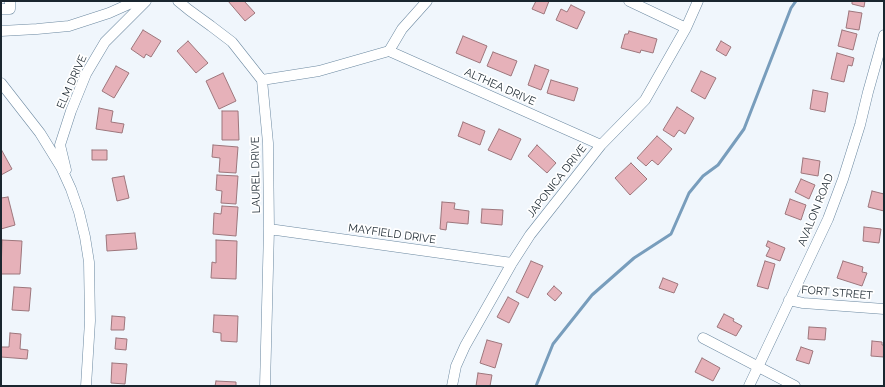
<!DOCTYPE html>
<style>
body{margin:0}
#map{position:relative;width:885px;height:387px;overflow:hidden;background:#f0f6fc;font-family:Raleway,sans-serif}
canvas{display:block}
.frame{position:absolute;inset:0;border:2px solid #1a262f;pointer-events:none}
</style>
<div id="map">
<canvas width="885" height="387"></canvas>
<div class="frame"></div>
</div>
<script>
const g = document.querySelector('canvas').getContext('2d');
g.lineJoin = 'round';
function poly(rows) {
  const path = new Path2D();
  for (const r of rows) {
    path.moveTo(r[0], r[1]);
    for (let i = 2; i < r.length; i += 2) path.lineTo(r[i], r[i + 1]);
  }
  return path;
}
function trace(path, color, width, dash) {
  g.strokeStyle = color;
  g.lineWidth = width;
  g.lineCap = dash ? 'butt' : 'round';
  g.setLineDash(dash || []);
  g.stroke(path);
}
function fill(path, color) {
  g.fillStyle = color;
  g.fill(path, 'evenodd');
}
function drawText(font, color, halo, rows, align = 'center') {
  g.font = font + ' Raleway,sans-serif';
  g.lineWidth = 3.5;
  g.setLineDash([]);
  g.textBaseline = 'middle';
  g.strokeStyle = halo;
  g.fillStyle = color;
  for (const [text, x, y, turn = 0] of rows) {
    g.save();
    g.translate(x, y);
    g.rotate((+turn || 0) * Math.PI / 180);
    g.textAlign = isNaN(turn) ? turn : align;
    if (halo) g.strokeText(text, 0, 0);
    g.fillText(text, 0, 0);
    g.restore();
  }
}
trace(poly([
 [536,386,553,344,592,295,634,258,671,234,689,193,703,176,718,165,744,129,791,8,796,1]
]), '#789dbc', 3);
const building = poly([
 [228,1,244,1,255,13,245,21,228,1],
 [536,1,549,1,544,14,532,9,536,1],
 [852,1,865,1,864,7,852,4,852,1],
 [571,5,585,12,577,29,556,20,561,9,567,12,571,5],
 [849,11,862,13,859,30,846,28,849,11],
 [143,30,161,41,151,57,146,54,144,58,131,49,143,30],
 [842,30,857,34,853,50,838,46,842,30],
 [629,31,657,39,653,53,641,50,640,53,621,48,625,34,628,34,629,31],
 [463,36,487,46,480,63,456,53,463,36],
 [188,41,208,63,196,73,177,51,188,41],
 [721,41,731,47,726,56,716,50,721,41],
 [493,52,517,61,511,76,487,66,493,52],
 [837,53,854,58,852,66,848,65,844,82,831,79,837,53],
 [535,65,549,70,541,90,528,85,535,65],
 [116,66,129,73,114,98,102,91,116,66],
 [701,71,716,78,705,99,691,91,701,71],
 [223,73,236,101,219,109,206,81,223,73],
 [551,80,578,88,574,101,547,93,551,80],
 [813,90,828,93,825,112,810,109,813,90],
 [677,107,694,118,685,134,679,130,674,137,663,130,677,107],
 [99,108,113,111,111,122,124,124,122,133,96,129,99,108],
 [222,111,238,111,239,140,222,140,222,111],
 [463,122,485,131,480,145,458,136,463,122],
 [499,129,521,139,511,160,488,150,499,129],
 [657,136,672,149,658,165,652,160,646,166,637,158,657,136],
 [213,145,238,147,236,173,219,172,220,158,212,157,213,145],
 [537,145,556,163,547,173,528,156,537,145],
 [1,149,12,169,1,175,1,149],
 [92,150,107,150,107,160,92,160,92,150],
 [803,158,820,161,818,176,801,173,803,158],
 [631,163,647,179,630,195,615,178,631,163],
 [217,175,238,176,236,204,221,203,222,191,216,190,217,175],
 [124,176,129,198,117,201,112,178,124,176],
 [801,179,815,185,809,199,795,192,801,179],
 [872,191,884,194,884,211,868,207,872,191],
 [8,197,15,225,1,229,1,198,8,197],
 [790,199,806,205,801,220,785,214,790,199],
 [442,202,455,203,454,209,469,211,468,224,447,222,446,230,440,229,442,202],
 [222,206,238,207,236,236,213,234,214,213,221,214,222,206],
 [482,209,503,210,502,225,481,223,482,209],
 [864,227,881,229,879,243,863,241,864,227],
 [135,233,137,249,107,251,106,235,135,233],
 [2,240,22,241,20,274,1,274,2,240],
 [216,240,237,241,236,279,211,278,212,262,216,263,216,240],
 [768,241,785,248,780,261,766,256,770,248,766,246,768,241],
 [531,261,543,266,528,298,516,292,531,261],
 [765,261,775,264,768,289,757,286,765,261],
 [843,261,863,267,862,272,867,273,862,286,837,278,843,261],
 [663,278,678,284,674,293,659,288,663,278],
 [554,286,562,293,555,301,547,294,554,286],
 [14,287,31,288,29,311,12,310,14,287],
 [508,297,519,303,509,323,497,317,508,297],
 [724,314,734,319,733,321,742,326,736,336,717,327,724,314],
 [214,315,238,316,237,342,221,341,221,333,213,332,214,315],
 [112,316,125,317,124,330,111,330,112,316],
 [809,327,826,328,825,340,808,339,809,327],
 [10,333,21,334,20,349,28,350,27,359,1,357,1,347,9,347,10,333],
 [116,338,127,339,126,350,115,349,116,338],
 [487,340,502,344,495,368,480,363,487,340],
 [872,341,882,342,882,345,884,345,884,357,871,356,872,341],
 [801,347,813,351,809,364,796,360,801,347],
 [702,358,720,368,713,381,695,372,702,358],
 [112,363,127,364,125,384,111,383,112,363],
 [478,373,492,375,490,386,476,386,478,373],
 [216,381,236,382,236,386,215,386,216,381]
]);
fill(building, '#e6b1b9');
trace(building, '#9d767c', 1);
const minor = poly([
 [178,1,189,10,211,26,232,42,262,80,268,143,269,229,265,386],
 [629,1,686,28],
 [1,9,10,9,10,1],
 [1,31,37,29,69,26,109,13,136,1],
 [389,51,601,145],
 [389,51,402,29,427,1],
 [262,80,319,71,389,51],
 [1,83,40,133,61,167,71,189,79,212,85,237,89,262,90,321,86,386],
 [66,170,60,145,71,111,86,74,105,42,146,1],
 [269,229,512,263],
 [789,300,803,303,884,309],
 [703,338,795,386],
 [452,386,456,366,465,346,512,263,530,235,601,145,645,100,686,28,698,1],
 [749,386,828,219,843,179,860,125,868,92,884,35]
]);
trace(minor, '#6b88a0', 11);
trace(minor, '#fff', 10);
drawText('11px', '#1a262f', '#fff', [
 ["ELM DRIVE",72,82,-66],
 ["ALTHEA DRIVE",500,87,24],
 ["LAUREL DRIVE",256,175,-91],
 ["JAPONICA DRIVE",557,181,-52],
 ["AVALON ROAD",816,210,-68],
 ["MAYFIELD DRIVE",392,234,8],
 ["FORT STREET",837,293,5]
]);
</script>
